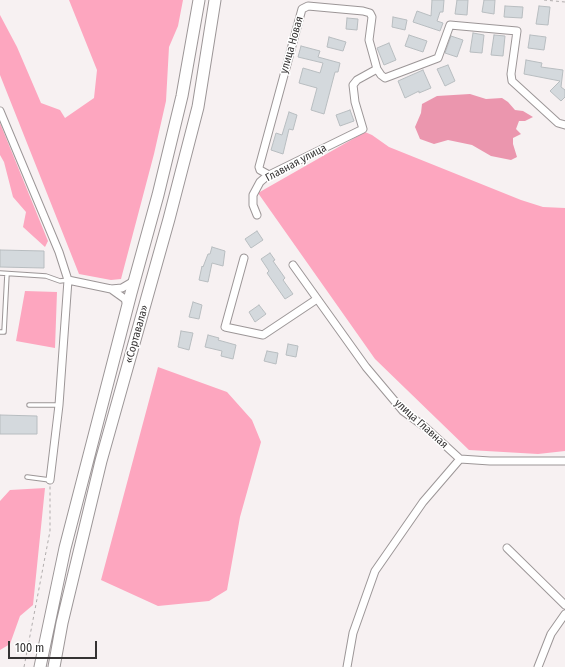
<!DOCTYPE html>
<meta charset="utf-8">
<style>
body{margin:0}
#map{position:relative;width:565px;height:667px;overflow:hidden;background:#f7f1f2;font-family:"Fira Sans Condensed",sans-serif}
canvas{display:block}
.scale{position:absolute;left:8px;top:641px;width:89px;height:18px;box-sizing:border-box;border:2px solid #353333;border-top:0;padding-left:5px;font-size:12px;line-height:14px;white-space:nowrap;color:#353333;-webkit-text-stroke:3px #fff;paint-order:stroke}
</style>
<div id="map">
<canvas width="565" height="667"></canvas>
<div class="scale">100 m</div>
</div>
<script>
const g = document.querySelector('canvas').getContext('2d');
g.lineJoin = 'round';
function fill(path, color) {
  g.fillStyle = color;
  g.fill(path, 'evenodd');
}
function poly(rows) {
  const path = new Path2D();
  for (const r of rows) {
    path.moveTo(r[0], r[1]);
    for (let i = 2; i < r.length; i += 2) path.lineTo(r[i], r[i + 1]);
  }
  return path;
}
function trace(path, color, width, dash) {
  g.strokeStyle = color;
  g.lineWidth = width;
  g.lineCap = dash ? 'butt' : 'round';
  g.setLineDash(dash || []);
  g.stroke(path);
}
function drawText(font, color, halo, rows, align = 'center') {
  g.font = font + ' "Fira Sans Condensed",sans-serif';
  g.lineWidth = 3;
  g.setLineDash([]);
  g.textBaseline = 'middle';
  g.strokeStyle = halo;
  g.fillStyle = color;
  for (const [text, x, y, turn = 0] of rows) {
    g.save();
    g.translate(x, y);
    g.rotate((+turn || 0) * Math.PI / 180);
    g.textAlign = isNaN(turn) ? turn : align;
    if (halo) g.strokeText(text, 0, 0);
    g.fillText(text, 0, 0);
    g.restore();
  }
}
fill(poly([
 [69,0,183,0,178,26,169,47,166,101,154,154,121,279,111,280,79,274,0,75,0,15,17,47,41,103,60,110,65,118,94,98,97,70],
 [0,123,48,241,45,247,23,227,26,212,13,197,4,162,0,155],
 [365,132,372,135,389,147,521,200,543,207,565,208,565,451,538,454,469,450,375,359,258,193],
 [25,291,57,292,55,348,16,341],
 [158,367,227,392,252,420,261,442,240,517,227,590,209,601,158,606,101,580],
 [45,488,33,605,20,616,10,644,0,650,0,501,10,490]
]), '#fda6bf');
fill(poly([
 [470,94,486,99,502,98,508,102,515,110,523,111,533,117,525,121,519,121,516,129,521,134,513,138,513,144,517,157,511,160,491,156,472,145,448,140,434,144,420,139,415,127,421,113,422,104,437,96]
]), '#eb96ae');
const building = poly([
 [432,0,444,0,443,12,440,12,437,21,443,23,440,31,413,22,417,11,431,16,432,0],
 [457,0,468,0,467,15,455,14,457,0],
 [484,0,495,0,494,14,482,12,484,0],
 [505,6,523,7,522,18,504,17,505,6],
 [539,6,550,7,548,25,536,24,539,6],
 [393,17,407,20,405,30,392,27,393,17],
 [347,18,358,19,357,30,346,29,347,18],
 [473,33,484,35,482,53,470,52,473,33],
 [409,35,427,41,423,52,405,46,409,35],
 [494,35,505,36,503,56,491,55,494,35],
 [530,35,546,37,544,50,528,48,530,35],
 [451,36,463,40,457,57,445,53,451,36],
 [329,37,346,42,343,51,327,47,329,37],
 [389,43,396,60,384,65,377,48,389,43],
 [301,46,320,51,318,57,340,63,338,72,335,72,324,114,311,110,317,88,299,83,303,68,320,73,323,63,298,57,301,46],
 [526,60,542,63,541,67,563,70,561,87,565,90,565,97,561,101,550,91,560,81,524,74,526,60],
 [448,65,455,81,445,86,437,69,448,65],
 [423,70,431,88,419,93,419,91,405,98,398,81,423,70],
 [350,110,354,121,340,126,336,115,350,110],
 [289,112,297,115,293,130,289,129,283,154,271,150,276,133,282,135,289,112],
 [257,231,263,240,251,248,245,239,257,231],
 [212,247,225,251,223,266,212,263,208,282,199,280,202,266,203,267,208,254,210,254,212,247],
 [0,250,44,251,44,268,0,267,0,250],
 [270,253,275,260,273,261,285,278,283,280,293,294,285,299,267,273,269,271,261,259,270,253],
 [193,302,202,305,199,319,189,317,193,302],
 [259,305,266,314,255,322,249,312,259,305],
 [181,331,193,333,189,350,178,347,181,331],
 [208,335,219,338,218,340,236,345,233,359,221,356,222,351,205,347,208,335],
 [288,344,298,346,296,357,286,355,288,344],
 [267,351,278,353,276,364,264,361,267,351],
 [0,415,37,416,37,434,0,434,0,415]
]);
fill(building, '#d4d9dd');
trace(building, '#b8bdc0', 1);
const service = poly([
 [0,273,46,276,60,281,68,280],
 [0,332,4,332,7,274],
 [29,405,59,405],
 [27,477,50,480]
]);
const minor = poly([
 [377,69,381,75,385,78,438,58,450,25,517,31,511,74,512,81,558,123,565,125],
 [0,111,59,252,68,280,59,405,50,480],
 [257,215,253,205,253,195,260,182,267,176,363,129,355,102,353,85,357,80,377,69,369,40,372,17,370,13,363,11,308,6,302,9,259,167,260,170,269,175],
 [244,258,225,327,263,335,317,299],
 [293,265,366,367,403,411,425,427,460,459,490,461,565,461],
 [68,280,111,289,122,288,134,281],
 [111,289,125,299,127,305],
 [507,548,565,605],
 [347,667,353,633,375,571,423,502,460,459],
 [538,667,551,634,565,614]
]);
const trunk = poly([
 [40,667,65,548,131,293,158,195,182,96,199,0],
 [54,667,62,623,101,461,169,219,198,107,215,0]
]);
trace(service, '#9c9697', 5.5);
trace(minor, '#9c9697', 9);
trace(trunk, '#9c9697', 13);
trace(poly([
 [544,0,565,2],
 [24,667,50,531,50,486]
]), '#b1adad', 1, [3, 3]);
trace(service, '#fff', 3.5);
trace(minor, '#fff', 7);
trace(trunk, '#fff', 11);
drawText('11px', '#353333', '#fff', [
 ["улица Новая",292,45,-74],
 ["Главная улица",296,163,-28],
 ["«Сортавала»",137,334,-74],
 ["улица Главная",421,424,42]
]);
</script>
